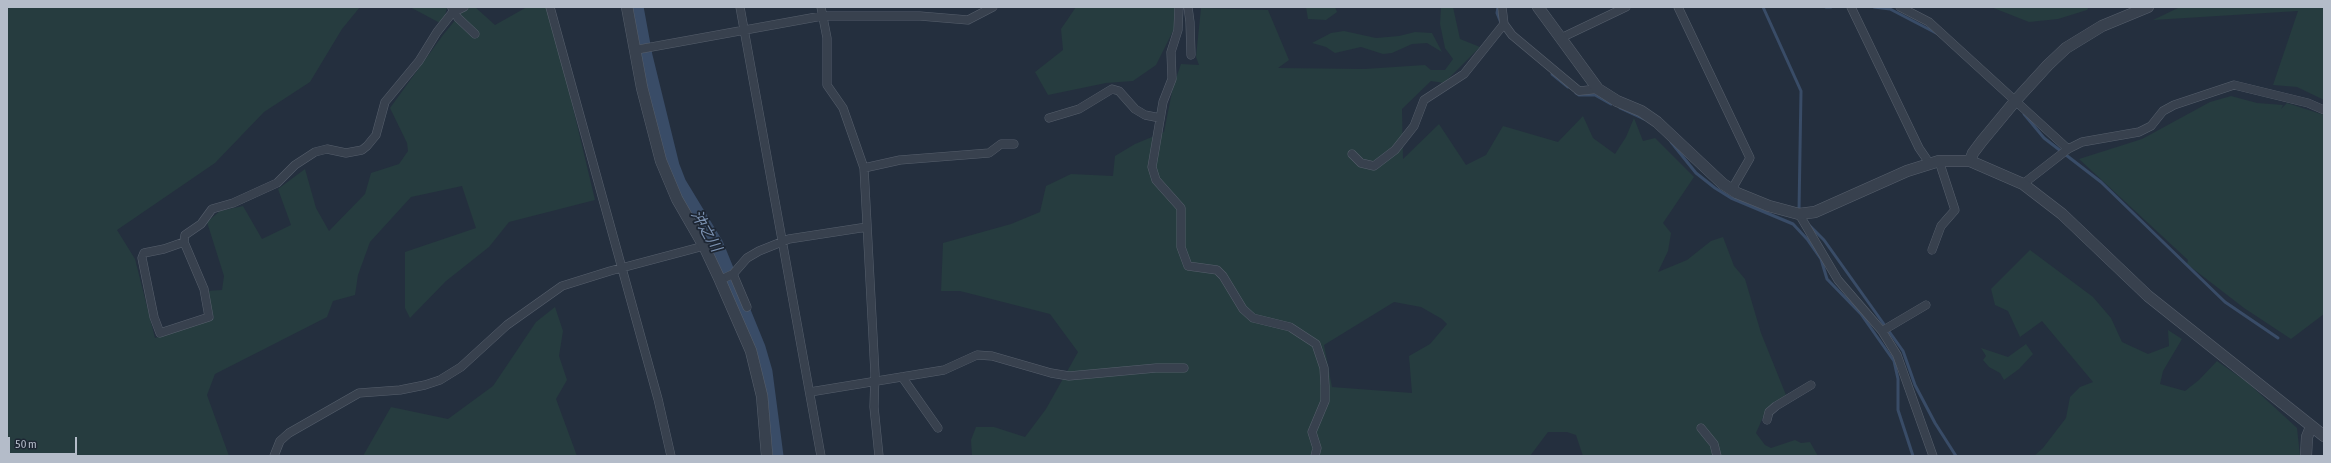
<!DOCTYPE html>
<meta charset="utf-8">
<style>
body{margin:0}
#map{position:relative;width:2331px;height:463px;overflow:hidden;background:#242f3e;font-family:"Asap Condensed",sans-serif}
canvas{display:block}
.frame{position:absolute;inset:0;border:8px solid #b4bcc9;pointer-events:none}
.scale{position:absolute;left:8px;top:437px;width:69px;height:18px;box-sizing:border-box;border:2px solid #b4bcc9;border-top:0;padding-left:5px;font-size:12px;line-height:14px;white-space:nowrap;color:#b4bcc9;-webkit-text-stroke:3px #1d2633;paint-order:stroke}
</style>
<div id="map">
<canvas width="2331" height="463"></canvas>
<div class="frame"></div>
<div class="scale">50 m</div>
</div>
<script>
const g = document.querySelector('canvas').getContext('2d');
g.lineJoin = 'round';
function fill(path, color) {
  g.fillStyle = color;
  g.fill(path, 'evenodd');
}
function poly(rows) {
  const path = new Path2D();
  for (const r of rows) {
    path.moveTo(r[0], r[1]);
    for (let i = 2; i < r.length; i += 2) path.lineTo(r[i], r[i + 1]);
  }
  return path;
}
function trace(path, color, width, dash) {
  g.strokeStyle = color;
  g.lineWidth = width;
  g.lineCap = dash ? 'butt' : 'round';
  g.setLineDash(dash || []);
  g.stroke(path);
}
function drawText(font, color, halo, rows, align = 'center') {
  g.font = font + ' "Asap Condensed","Noto Sans JP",sans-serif';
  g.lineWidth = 3.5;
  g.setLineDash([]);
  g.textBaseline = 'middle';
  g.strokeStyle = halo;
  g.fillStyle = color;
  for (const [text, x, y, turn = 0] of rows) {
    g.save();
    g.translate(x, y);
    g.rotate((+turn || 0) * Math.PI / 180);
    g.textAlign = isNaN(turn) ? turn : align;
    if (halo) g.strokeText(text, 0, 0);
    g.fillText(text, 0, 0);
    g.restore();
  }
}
fill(poly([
 [7,7,360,7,342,29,310,82,264,112,215,163,117,230,135,259,155,338,214,318,206,291,222,290,224,276,207,222,220,211,243,206,262,239,291,225,278,189,305,169,316,208,329,231,365,194,371,173,399,164,408,151,407,143,390,108,443,35,466,7,475,7,495,25,527,7,549,7,595,200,509,222,489,247,446,281,410,318,405,308,405,252,476,228,462,186,411,197,370,242,358,275,355,295,333,301,327,317,215,374,207,395,229,456,7,456],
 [410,7,447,7,445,16,440,23],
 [1076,7,1175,7,1174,29,1156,65,1133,81,1106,83,1048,95,1035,72,1063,50,1061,29],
 [1306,7,1335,7,1337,12,1326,20,1308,19],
 [1441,7,1453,7,1460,39,1480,47,1444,83,1431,81,1402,109,1403,159,1439,124,1466,165,1486,155,1503,126,1558,142,1583,116,1593,138,1615,154,1626,137,1634,118,1643,141,1655,138,1694,177,1663,223,1671,233,1668,251,1658,272,1687,260,1711,241,1723,237,1734,266,1745,279,1761,333,1786,395,1767,408,1756,433,1765,445,1771,448,1795,440,1801,443,1810,442,1818,456,1583,456,1576,435,1567,432,1548,432,1530,456,972,456,971,440,976,427,994,427,1025,437,1046,409,1078,352,1050,314,960,291,941,291,943,243,1011,224,1040,212,1046,186,1071,174,1113,176,1115,156,1135,144,1164,132,1173,87,1181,64,1199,65,1196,57,1201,8,1268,10,1289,60,1278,68,1365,69,1425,65,1431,70,1445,70,1453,59,1445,48,1440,24],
 [1394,302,1421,307,1442,319,1447,324,1430,344,1409,356,1412,393,1332,387,1324,345],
 [1991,7,2089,7,2087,10,2058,19,2029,22],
 [2180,7,2324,7,2324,100,2297,87,2273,85,2298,11,2153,20],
 [1344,31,1376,38,1399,36,1415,32,1432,33,1442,52,1427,43,1412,44,1392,53,1383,54,1361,47,1335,53,1326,47,1312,43,1331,33],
 [2231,96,2257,103,2283,105,2281,109,2287,103,2324,115,2324,314,2291,339,2244,308,2187,264,2188,260,2079,159,2142,139,2210,102],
 [2030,250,2093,297,2111,318,2122,342,2148,354,2169,346,2168,330,2182,339,2163,371,2160,384,2185,391,2199,380,2217,361,2247,382,2297,428,2300,456,2034,456,2043,448,2066,418,2070,397,2080,387,2093,382,2042,321,2020,337,2008,311,1995,305,1991,289],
 [555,307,563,331,559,356,567,380,556,399,577,456,363,456,391,407,448,419,493,386,536,322],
 [2026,344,2033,354,2019,369,2004,380,2000,373,1989,367,1983,360,1986,356,1981,348,2008,357]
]), '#263c3f');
trace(poly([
 [1498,7,1497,13,1501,23],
 [1763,7,1801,91,1799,211],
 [1826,7,1831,7],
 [1874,7,1890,9,1938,34],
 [1552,74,1568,87],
 [1576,93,1579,95,1595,95,1611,104],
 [1620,108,1644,119],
 [2024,114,2044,138,2101,182,2225,302,2278,338],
 [1671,142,1696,173,1715,188,1731,198,1793,224,1807,239,1821,259,1827,279,1861,314,1894,361,1898,379,1898,410,1913,456],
 [1810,226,1824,240,1903,351,1915,385,1935,423,1956,456]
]), '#394c67', 3);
trace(poly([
 [635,7,644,56,671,166,678,184,715,245,757,348,764,372,775,456]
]), '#394c67', 17);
const minor = poly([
 [550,7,658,399,671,456],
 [740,7,821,456],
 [821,7,827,38,827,85,843,108,864,168,875,374,874,407,879,456],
 [1179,7,1178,30,1171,52,1172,79,1163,102,1152,167,1156,180,1181,208,1181,247,1188,266,1217,270,1223,276,1243,309,1253,318,1290,327,1316,344,1324,368,1325,386,1325,401,1312,432,1317,448,1315,456],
 [1188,7,1190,22,1191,55],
 [1502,7,1504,24,1512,35,1579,91,1598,89],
 [1678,7,1750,158,1732,189],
 [1851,7,1919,148,1930,164],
 [1900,7,1929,22,2068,149],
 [452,8,458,18,475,34],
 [1561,38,1626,7],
 [635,50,822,16,920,16,968,20,993,7],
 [1049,118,1079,109,1112,89,1119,91,1135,109,1145,115,1160,118],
 [1352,154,1361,163,1374,166,1395,150,1414,126,1424,100,1464,74,1504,24],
 [864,168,900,160,989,153,1001,144,1014,144],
 [2023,184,2068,149,2082,142,2139,132,2151,126,2163,111,2174,105,2234,85,2308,103,2324,110],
 [1799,214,1838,280,1882,331,1897,355,1933,456],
 [184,242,164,249,144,253,142,258,154,317,160,333,209,317,204,289,184,242,185,235,201,224,212,209,233,203,277,183,295,165,315,152,327,149,346,153,362,150,367,146,376,135,385,102,419,61,437,32,452,13,464,7],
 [1932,250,1941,226,1955,210,1939,161],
 [733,274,747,307],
 [720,280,733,274,747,258,759,251,789,239,867,227],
 [1882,331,1926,305],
 [902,377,938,428],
 [810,392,944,370,977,355,992,356,1051,373,1069,376,1156,368,1184,368],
 [1767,420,1769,412,1776,406,1811,385],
 [1701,428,1714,444,1717,456],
 [274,456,280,441,289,433,359,393,400,390,425,385,440,380,461,367,507,325,562,286,610,271,704,246]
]);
const tertiary = poly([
 [627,7,642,88,661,161,677,199,704,246,720,280,751,351,762,396,767,456],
 [1538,7,1598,89,1617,101,1641,111,1657,122,1723,184,1737,193,1769,206,1799,214,1815,212,1907,171,1939,161,1970,161,2023,184,2062,214,2148,296,2324,436],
 [1970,161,1973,153,1982,141,2016,100,2048,65,2066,48,2102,26,2148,7],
 [2306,456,2307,437,2311,427]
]);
trace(minor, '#565f6c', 9);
trace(tertiary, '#565f6c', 12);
trace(minor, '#38414e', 8);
trace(tertiary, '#38414e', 11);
drawText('italic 15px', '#7c92b1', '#1d2633', [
 ["沖之川",706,231,60]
]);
</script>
